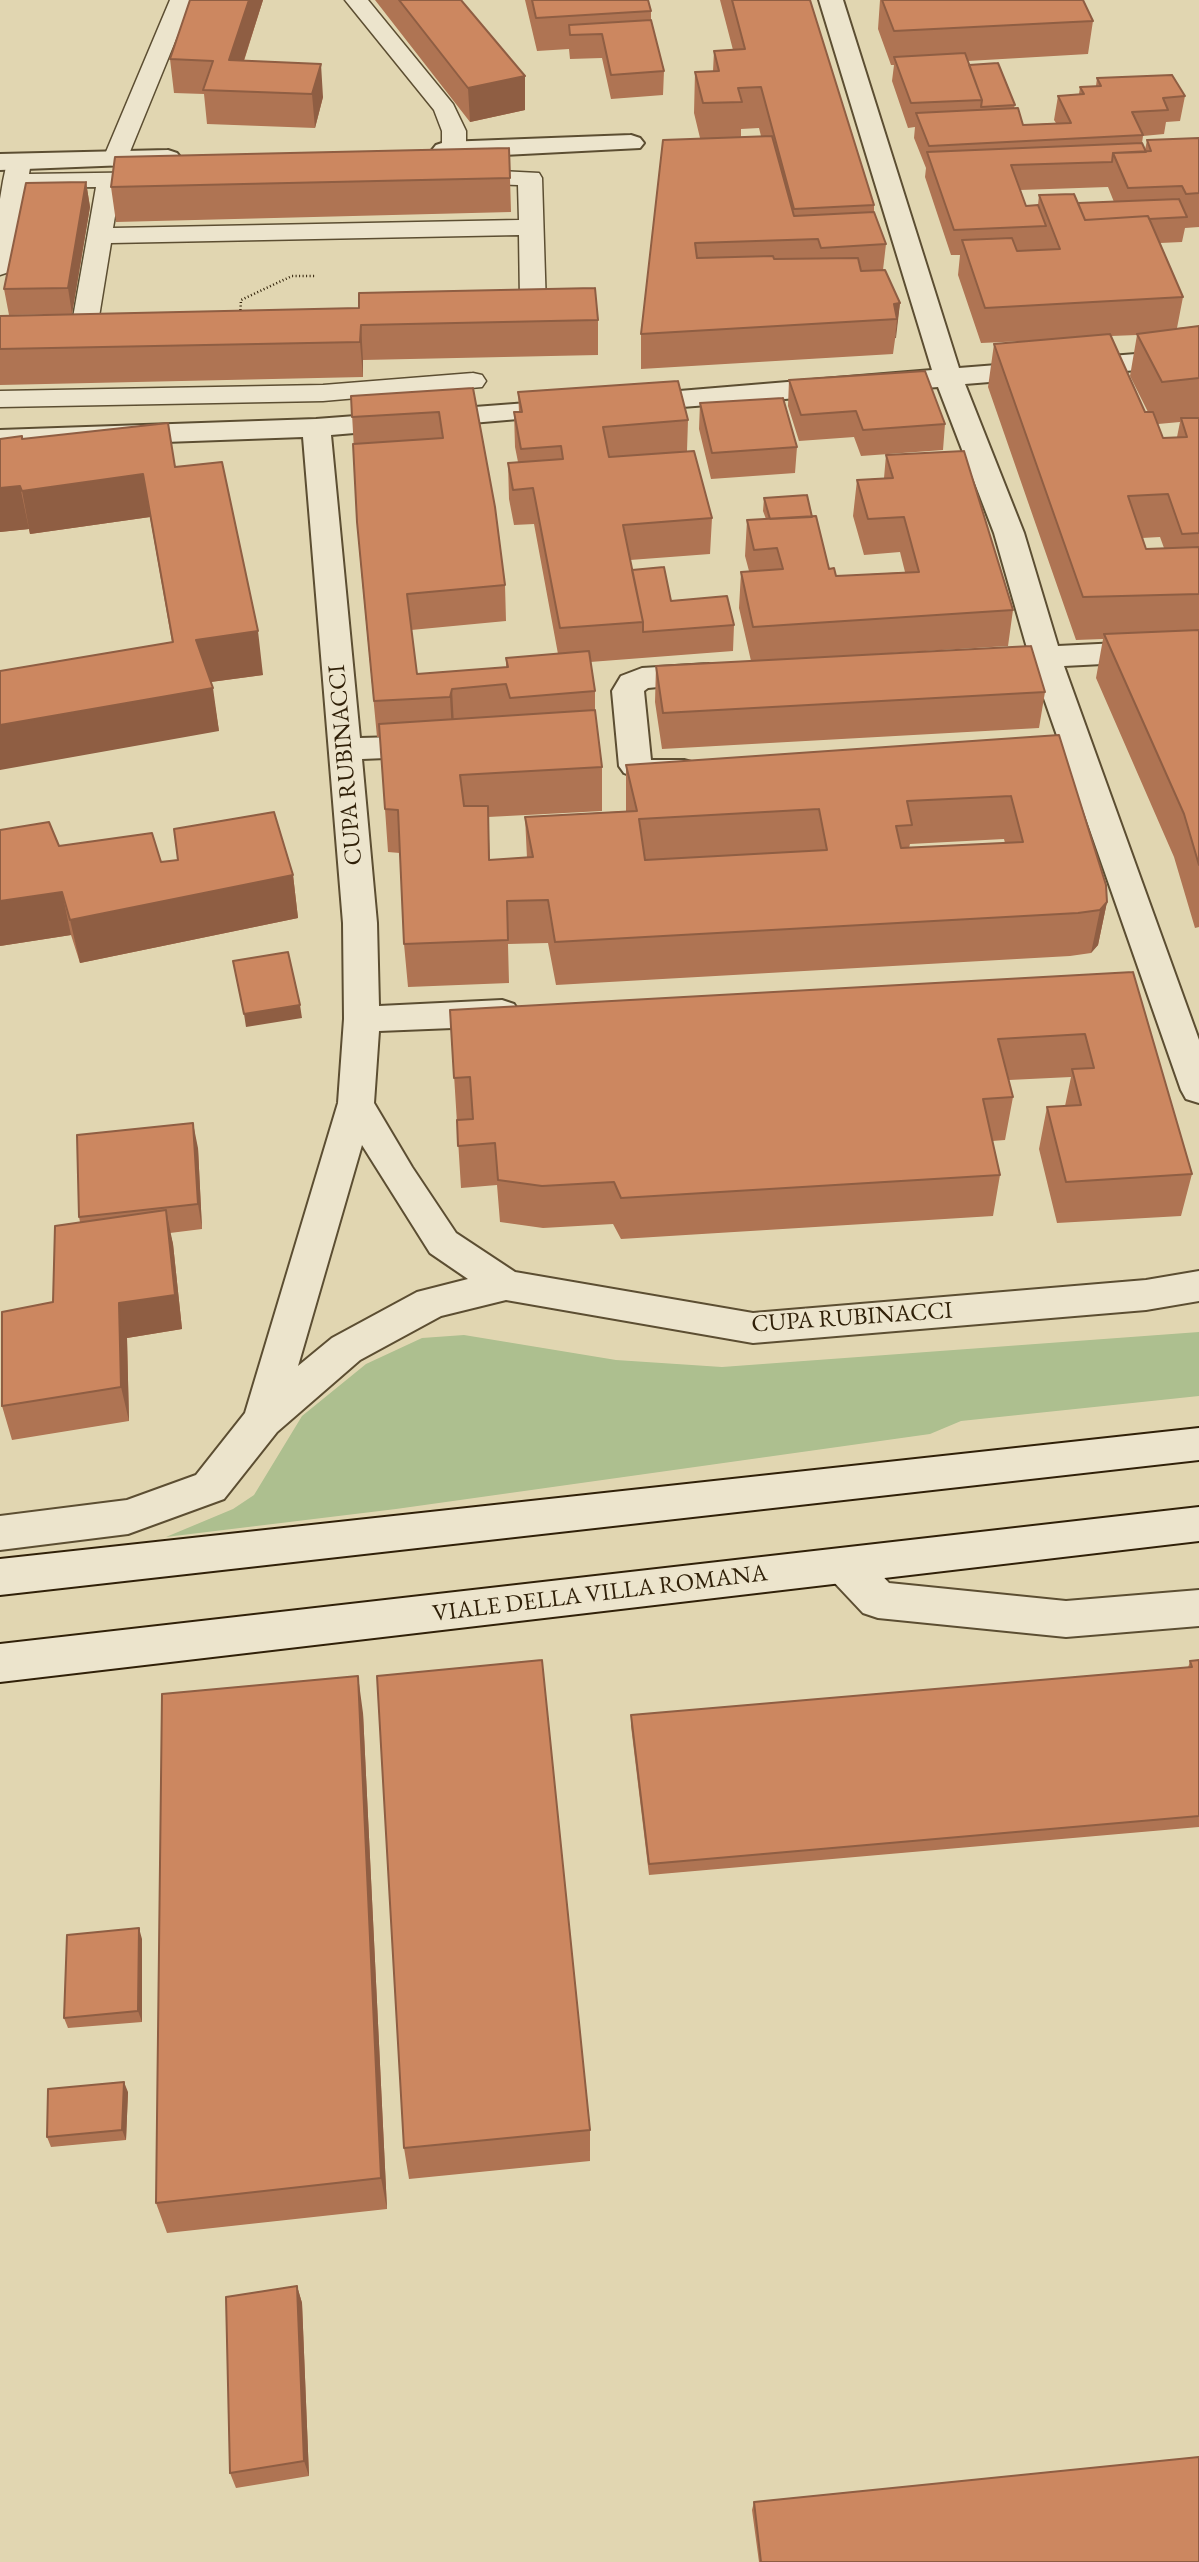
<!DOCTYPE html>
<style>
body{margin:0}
canvas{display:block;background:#e1d6b1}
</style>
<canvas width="1199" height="2562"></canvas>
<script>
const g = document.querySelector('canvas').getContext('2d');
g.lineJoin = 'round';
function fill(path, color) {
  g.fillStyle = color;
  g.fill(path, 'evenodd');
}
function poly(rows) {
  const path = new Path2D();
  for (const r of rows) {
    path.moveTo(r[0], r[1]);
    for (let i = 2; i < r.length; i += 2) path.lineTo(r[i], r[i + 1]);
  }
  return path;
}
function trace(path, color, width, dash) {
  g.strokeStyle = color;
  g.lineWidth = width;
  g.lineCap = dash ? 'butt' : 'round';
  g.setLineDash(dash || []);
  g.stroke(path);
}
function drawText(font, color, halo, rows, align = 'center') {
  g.font = font + ' "EB Garamond",serif';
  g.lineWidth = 5;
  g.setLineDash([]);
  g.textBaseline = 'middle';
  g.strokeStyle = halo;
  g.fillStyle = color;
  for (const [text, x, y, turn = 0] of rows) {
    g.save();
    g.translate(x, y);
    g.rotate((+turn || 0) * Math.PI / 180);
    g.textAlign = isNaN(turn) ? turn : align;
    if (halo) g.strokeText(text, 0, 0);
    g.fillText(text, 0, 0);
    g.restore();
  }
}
fill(poly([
 [1199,1332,1199,1396,961,1421,930,1434,396,1509,166,1537,233,1509,254,1495,302,1416,366,1364,422,1338,464,1335,616,1360,722,1367]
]), '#adbf8f');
const lane = poly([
 [170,0,192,0,127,159,124,164,115,166,106,164,103,159,170,0],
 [345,0,368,0,453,104,466,131,466,150,462,155,454,157,446,155,442,150,442,131,434,110,345,0],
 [19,155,28,157,31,162,29,174,161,172,170,174,173,179,170,184,120,187,113,228,519,220,518,185,461,183,452,181,449,176,452,171,461,169,539,173,542,178,546,308,542,313,533,316,504,317,495,314,491,309,495,304,520,301,519,235,111,243,97,329,93,335,84,337,75,335,71,329,96,187,26,188,13,267,9,272,0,275,0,199,3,181,7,162,10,157,19,155],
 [473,373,482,375,486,381,482,387,323,401,0,407,0,391,323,385,473,373]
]);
const street = poly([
 [819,0,843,0,959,368,1199,349,1199,365,965,384,1024,533,1058,646,1199,639,1199,659,1064,666,1199,1040,1199,1103,1186,1099,1181,1090,1033,667,1009,665,1004,658,1009,651,1027,648,994,533,938,387,631,411,621,409,617,403,621,397,631,395,932,370,819,0],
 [631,135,640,138,644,143,640,148,445,158,436,155,432,150,436,145,445,142,631,135],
 [168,150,177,153,181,158,177,163,0,170,0,154,168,150],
 [567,400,577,402,581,408,577,414,331,435,360,738,434,736,445,739,450,746,445,753,434,756,362,759,377,923,379,1006,502,1000,514,1004,520,1013,514,1022,502,1026,379,1031,374,1103,412,1167,456,1233,515,1272,753,1313,1146,1280,1199,1271,1199,1301,1146,1310,753,1343,506,1300,441,1316,360,1360,277,1432,224,1499,128,1534,0,1550,0,1516,127,1500,196,1475,245,1413,338,1103,344,1019,343,923,303,437,0,448,0,430,316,419,567,400],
 [362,1145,430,1253,468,1279,417,1292,332,1338,298,1366,362,1145],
 [708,664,719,667,724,674,719,681,648,688,644,691,651,760,684,760,695,763,700,771,695,779,651,784,624,773,619,766,612,691,621,676,642,668,708,664],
 [846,1548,861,1553,889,1583,1066,1601,1199,1590,1199,1626,1066,1637,878,1618,863,1613,831,1579,825,1566,831,1553,846,1548]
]);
const secondary = poly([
 [1199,1428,1199,1460,0,1595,0,1559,1199,1428],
 [1199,1507,1199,1541,0,1682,0,1644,1199,1507]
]);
trace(lane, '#5c4e32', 3);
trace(street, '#5c4e32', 4);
trace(secondary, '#302008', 4);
trace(poly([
 [240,317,241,300,292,276,315,276]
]), '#302008', 2.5, [1, 2.5]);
fill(lane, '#ece4cc');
fill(street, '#ece4cc');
fill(secondary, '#ece4cc');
fill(poly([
 [190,0,263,0,244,61,323,97,315,128,207,124,204,94,174,93,170,59],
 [375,0,461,0,525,76,525,110,470,122],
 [525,0,648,0,651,11,651,20,664,71,663,95,611,99,602,58,570,59,569,49,537,51],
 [720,0,810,0,874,205,874,212,886,244,883,270,900,303,893,354,641,369,641,334,700,138,694,113,695,72,713,71,714,51,733,50],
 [759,128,761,136,741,137,741,129],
 [880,0,1083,0,1093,21,1088,54,968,61,969,65,1015,105,1014,108,1023,125,1056,123,1054,120,1058,96,1079,94,1080,87,1096,86,1097,78,1185,96,1180,121,1166,122,1164,134,1143,136,1142,143,1145,150,1147,140,1199,138,1199,227,1185,228,1182,242,1160,243,1183,297,1177,328,1199,326,1199,927,1195,928,1174,857,1096,678,1103,639,1076,640,988,387,994,344,1046,340,981,343,958,275,960,255,951,255,925,177,926,168,914,138,915,127,908,128,892,81,894,65,891,65,878,29],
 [1108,187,1114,202,1078,203,1039,195,1038,205,1026,206,1020,190],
 [1137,335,1130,376,1148,412,1145,412,1111,336],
 [1180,422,1177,437,1163,438,1158,424],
 [1160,537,1164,548,1146,549,1142,538],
 [510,178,511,212,116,222,111,187],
 [86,182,90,207,72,314,9,315,4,289],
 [0,316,598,320,598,355,363,360,363,377,0,385],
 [789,380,945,424,943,450,861,456,854,437,799,441,788,406],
 [473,388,505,585,506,621,411,630,417,674,506,667,506,658,558,654,534,524,514,525,509,499,508,463,518,462,515,447,514,412,519,412,518,392,688,420,687,451,712,518,710,554,630,560,632,570,671,601,734,625,733,651,590,662,595,691,595,710,602,767,602,811,488,817,490,860,527,858,525,817,626,811,626,765,1059,735,1107,902,1098,945,1091,953,1070,956,556,985,548,943,508,944,509,983,408,987,404,944,400,853,388,852,380,737,377,737,360,558,351,396],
 [1004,839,1005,843,909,848,910,844],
 [700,403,797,447,795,473,711,479,699,429],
 [0,439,22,439,175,467,263,675,211,682,219,731,172,642,150,517,30,534,29,529,0,532],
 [886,455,1013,610,1008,646,859,655,1045,692,1039,728,662,749,655,702,656,666,751,661,739,608,741,572,749,571,745,556,747,520,766,519,763,511,764,498,812,517,829,569,836,576,905,572,900,552,864,555,853,516,857,480,884,478],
 [59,846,161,862,293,875,298,918,80,963,71,935,0,946],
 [1133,972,1192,1174,1181,1216,1057,1223,1039,1149,1047,1107,1065,1106,1071,1077,1009,1080,1013,1097,1005,1140,992,1141,1000,1175,993,1216,621,1239,613,1224,543,1228,500,1222,497,1185,461,1188,450,1010],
 [198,1148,202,1229,170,1233,173,1244,182,1329,127,1338,129,1421,12,1440,2,1406,53,1302,80,1222,79,1217],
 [1199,1660,1199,1827,649,1875,631,1726,631,1715,1188,1668,1190,1661],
 [363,1713,387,2209,167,2233,156,2203],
 [142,1939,142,2022,68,2028,64,2018],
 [128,2092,126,2140,51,2147,47,2137],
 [590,2130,590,2161,409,2179,404,2148],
 [297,2286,302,2303,309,2476,236,2488,230,2473],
 [754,2502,1199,2562,759,2562,752,2510]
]), '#af7453');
fill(poly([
 [249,0,263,0,234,91,229,60],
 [321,64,323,97,315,128,312,94],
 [525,76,525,110,470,122,468,88],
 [86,182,90,207,72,314,68,288],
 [900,303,896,338,895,338,897,319,894,304],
 [361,325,363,360,363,377,360,342],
 [143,474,150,517,30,534,22,491],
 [20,486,29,529,0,532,0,488],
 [258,631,263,675,203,683,196,640],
 [213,688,219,731,0,770,0,725],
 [452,689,454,725,452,733,450,697],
 [293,875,298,918,80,963,70,920],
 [62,892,71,935,0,946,0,901],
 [1107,902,1098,945,1091,953,1100,910],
 [300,1005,302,1018,246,1027,244,1014],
 [193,1123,198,1148,202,1229,198,1204],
 [166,1210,173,1244,182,1329,127,1338,129,1421,121,1387,119,1303],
 [358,1676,363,1713,387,2209,381,2178],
 [139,1928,142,1939,142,2022,138,2011],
 [124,2082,128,2092,126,2140,122,2130],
 [297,2286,302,2303,309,2476,304,2461]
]), '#8f5e43');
const building = poly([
 [190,0,249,0,229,60,321,64,312,94,203,90,213,61,170,59,190,0],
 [399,0,461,0,525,76,468,88,399,0],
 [532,0,648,0,651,11,536,18,532,0],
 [732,0,810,0,874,205,794,209,761,87,738,88,742,102,703,103,695,72,719,71,714,51,745,49,732,0],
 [882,0,1083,0,1093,21,894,31,882,0],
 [651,20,664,71,611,75,602,34,570,35,569,25,651,20],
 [965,53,982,100,911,103,894,57,965,53],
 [998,63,1015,105,981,107,982,100,969,65,998,63],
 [1172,75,1185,96,1163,98,1168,110,1132,112,1143,135,929,146,916,113,1018,108,1023,125,1071,123,1058,96,1084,94,1080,87,1101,86,1097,78,1172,75],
 [772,136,794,216,874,212,886,244,821,248,818,239,695,243,697,258,773,256,774,259,858,258,861,271,885,270,900,303,894,304,897,319,641,334,663,140,772,136],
 [1199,138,1199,193,1186,194,1182,186,1128,188,1113,153,1151,151,1147,140,1199,138],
 [1142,143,1146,152,1113,153,1112,162,1011,165,1026,206,1038,205,1046,226,954,230,927,152,1142,143],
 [509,148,510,178,111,187,115,157,509,148],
 [86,182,68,288,4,289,26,183,86,182],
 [1074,194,1085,220,1148,216,1183,297,985,308,962,240,1012,238,1017,251,1060,249,1039,195,1074,194],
 [1179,199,1187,217,1149,219,1148,216,1085,220,1078,203,1179,199],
 [595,288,598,320,361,325,360,342,0,349,0,316,359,308,359,293,595,288],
 [1199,326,1199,378,1162,382,1137,334,1199,326],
 [1110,334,1145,412,1153,412,1163,438,1187,437,1181,418,1199,418,1199,533,1182,534,1168,494,1128,496,1146,549,1199,547,1199,594,1083,597,994,344,1110,334],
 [925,371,945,424,863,430,856,411,801,415,789,380,925,371],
 [678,381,688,420,603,427,609,457,694,451,712,518,623,525,643,622,560,628,533,488,513,490,508,463,563,459,561,446,521,449,514,412,522,412,518,392,678,381],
 [473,388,495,507,505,585,407,594,417,674,508,667,506,658,589,651,595,691,510,698,506,684,452,689,450,697,374,701,357,522,353,444,443,438,439,412,352,417,351,396,473,388],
 [783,398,797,447,712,453,700,403,783,398],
 [168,423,175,467,222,462,258,631,196,640,213,688,0,725,0,671,173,642,143,474,22,491,20,486,0,488,0,439,22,436,22,439,168,423],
 [964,451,1013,610,753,627,741,572,783,569,777,548,754,550,747,520,816,516,829,569,834,568,836,576,919,572,904,517,868,519,857,480,893,478,886,455,964,451],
 [807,495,812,517,770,519,764,498,807,495],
 [664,567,671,601,727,596,734,625,643,632,643,622,632,570,664,567],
 [1199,630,1199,865,1184,814,1104,634,1199,630],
 [1031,646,1045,692,663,713,656,666,1031,646],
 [595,710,602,767,460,775,464,806,488,806,489,860,533,857,525,817,637,811,626,765,1059,735,1106,885,1107,902,1100,910,1078,913,555,942,548,900,507,901,508,940,404,944,398,810,385,809,379,724,595,710],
 [1011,796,1023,842,901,848,896,826,912,825,907,801,1011,796],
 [819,809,827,850,645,860,639,819,819,809],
 [274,812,293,875,70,920,62,892,0,901,0,830,49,822,59,846,152,833,161,862,178,860,174,829,274,812],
 [288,952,300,1005,244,1014,233,961,288,952],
 [1133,972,1192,1174,1066,1182,1047,1107,1081,1105,1072,1069,1094,1068,1085,1034,998,1039,1013,1097,983,1099,1000,1175,621,1198,614,1182,542,1186,498,1180,495,1143,458,1146,457,1120,473,1119,470,1077,454,1078,450,1010,1133,972],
 [193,1123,198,1204,79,1217,77,1135,193,1123],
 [166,1210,175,1295,119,1303,121,1387,2,1406,2,1312,53,1302,55,1226,166,1210],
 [542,1660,590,2130,404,2148,377,1676,542,1660],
 [1199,1660,1199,1816,649,1864,631,1715,1192,1667,1190,1661,1199,1660],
 [358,1676,381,2178,156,2203,162,1694,358,1676],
 [139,1928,138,2011,64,2018,67,1935,139,1928],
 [124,2082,122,2130,47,2137,48,2089,124,2082],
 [297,2286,304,2461,230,2473,226,2297,297,2286],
 [1199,2457,1199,2562,761,2562,754,2502,1199,2457]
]);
fill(building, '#cc8760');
trace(building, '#8f5e43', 2);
drawText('24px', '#302008', '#ece4cc', [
 ["CUPA RUBINACCI",346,765,-95],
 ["CUPA RUBINACCI",852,1318,-4],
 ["VIALE DELLA VILLA ROMANA",600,1594,-7]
]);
</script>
